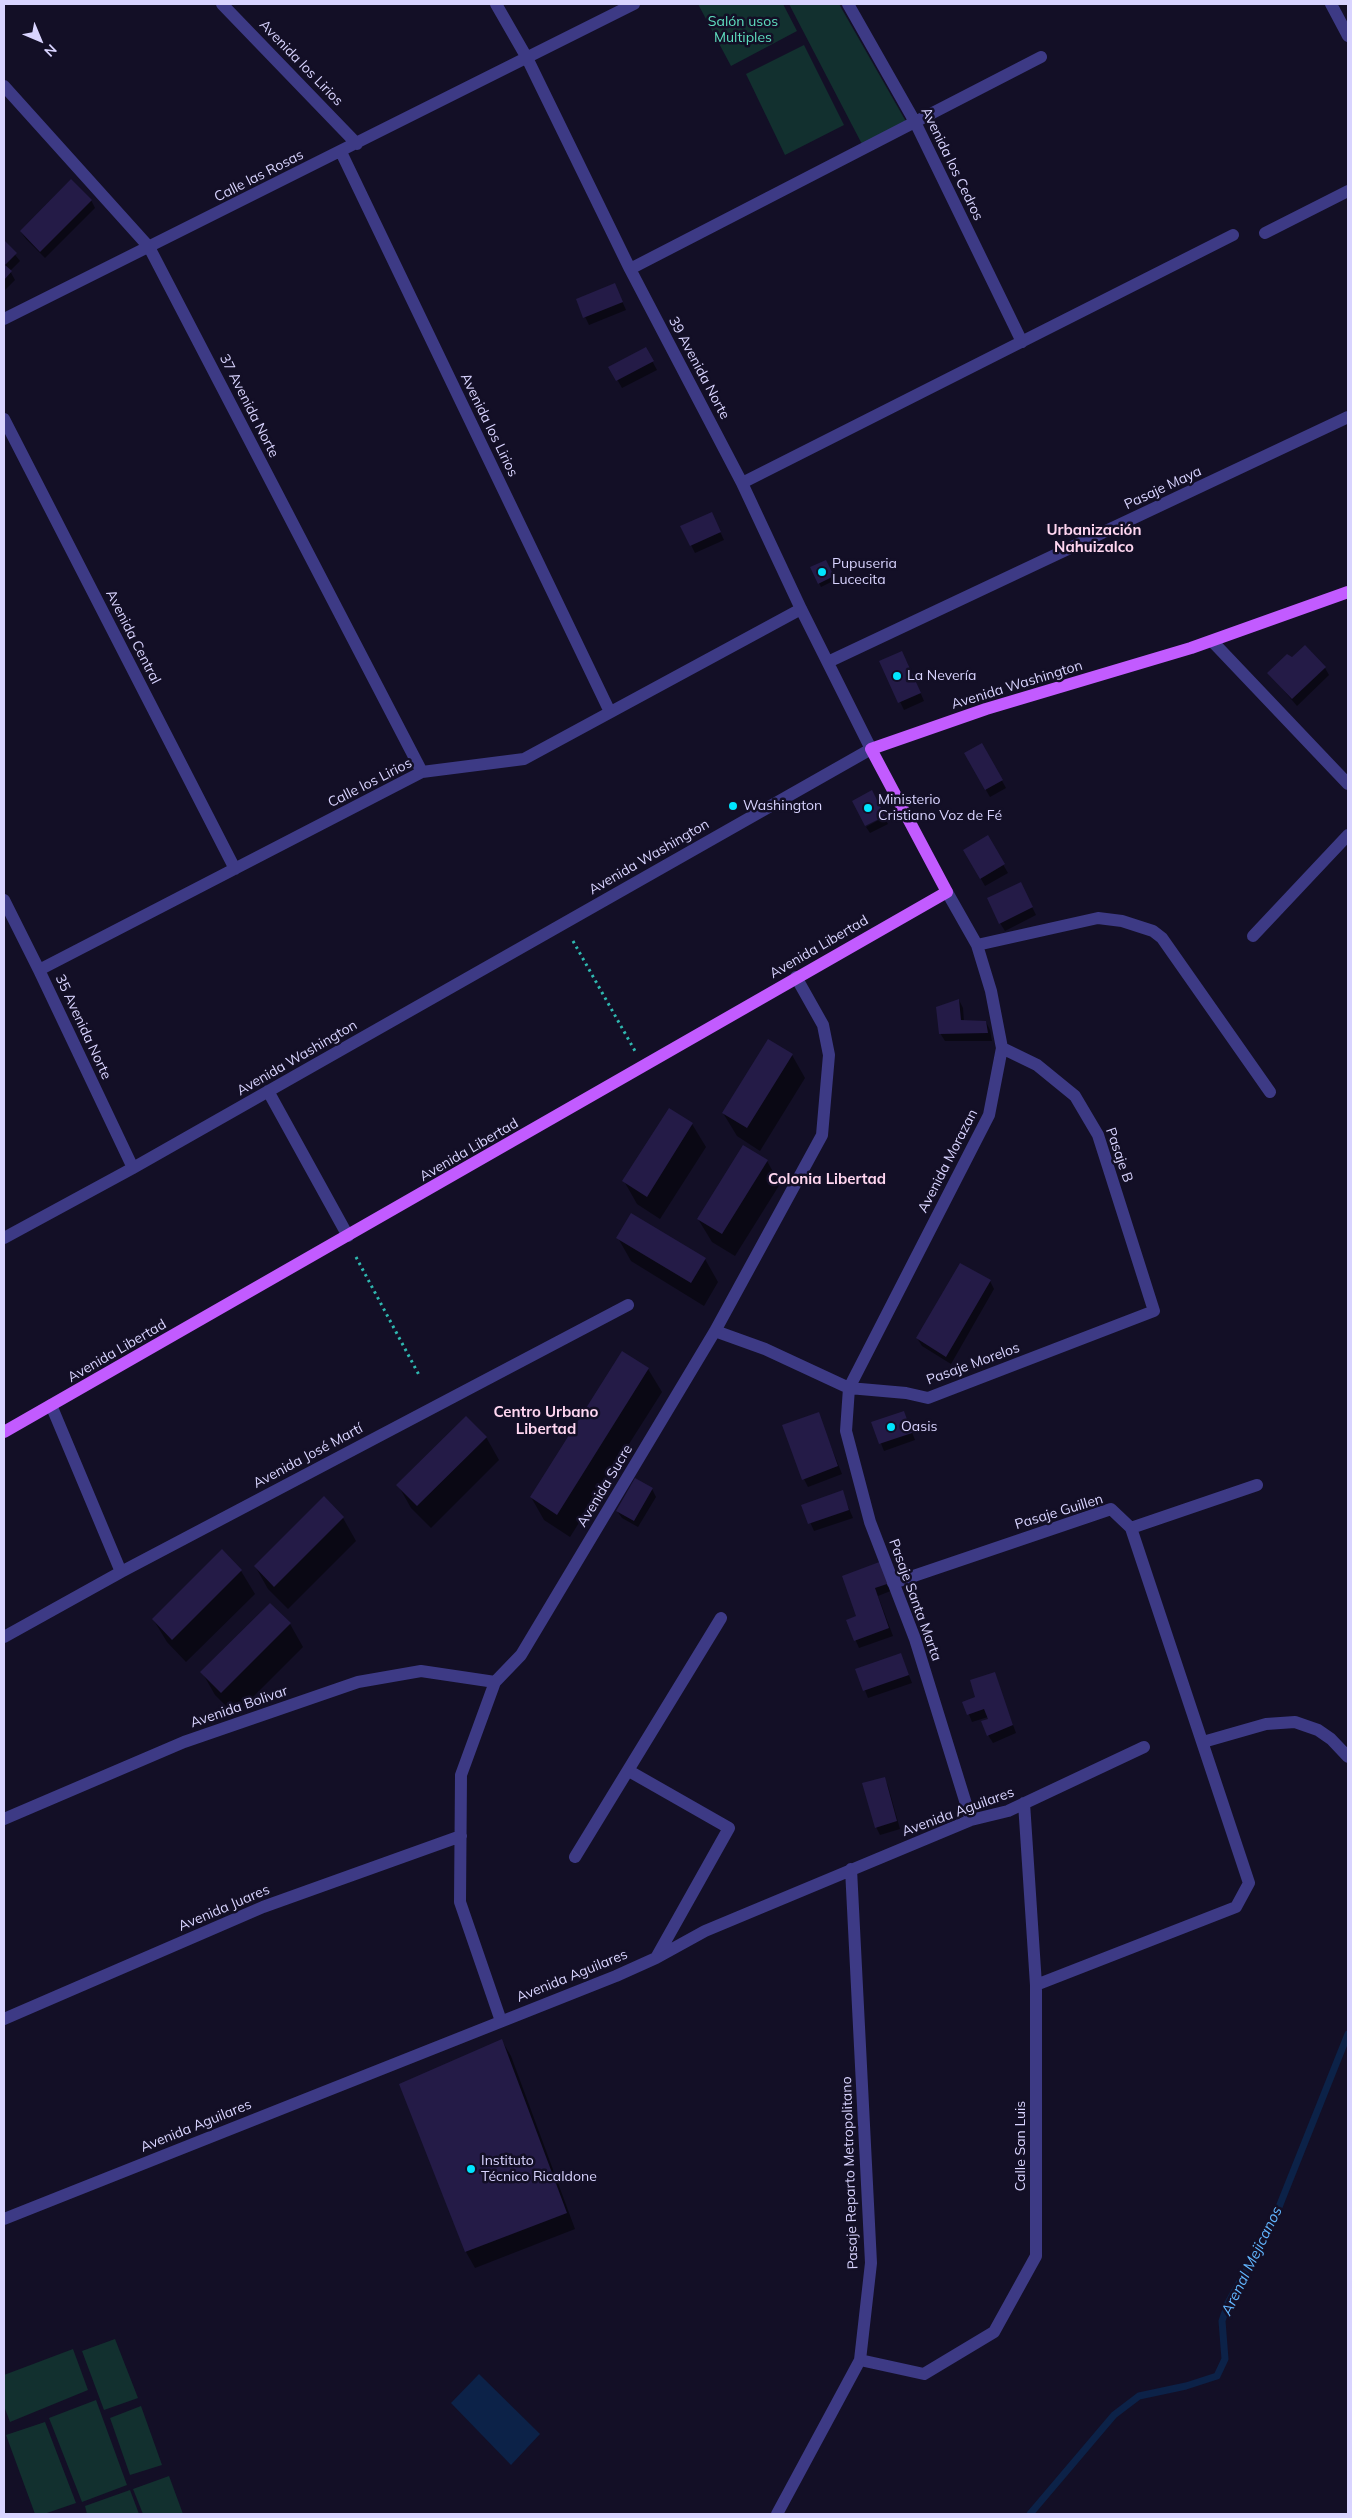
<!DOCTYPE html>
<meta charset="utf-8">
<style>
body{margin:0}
#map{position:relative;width:1352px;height:2518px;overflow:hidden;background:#130f26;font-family:Mulish,sans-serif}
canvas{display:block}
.frame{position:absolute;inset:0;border:5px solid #d9d4ff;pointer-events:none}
.north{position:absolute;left:15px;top:15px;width:50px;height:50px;-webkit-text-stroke:4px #130f26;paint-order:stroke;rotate:135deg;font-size:14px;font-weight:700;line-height:20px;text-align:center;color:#d9d4ff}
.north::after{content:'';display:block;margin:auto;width:18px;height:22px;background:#d9d4ff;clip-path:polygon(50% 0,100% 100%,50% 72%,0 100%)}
</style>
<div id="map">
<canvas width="1352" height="2518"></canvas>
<div class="frame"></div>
<div class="north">N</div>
</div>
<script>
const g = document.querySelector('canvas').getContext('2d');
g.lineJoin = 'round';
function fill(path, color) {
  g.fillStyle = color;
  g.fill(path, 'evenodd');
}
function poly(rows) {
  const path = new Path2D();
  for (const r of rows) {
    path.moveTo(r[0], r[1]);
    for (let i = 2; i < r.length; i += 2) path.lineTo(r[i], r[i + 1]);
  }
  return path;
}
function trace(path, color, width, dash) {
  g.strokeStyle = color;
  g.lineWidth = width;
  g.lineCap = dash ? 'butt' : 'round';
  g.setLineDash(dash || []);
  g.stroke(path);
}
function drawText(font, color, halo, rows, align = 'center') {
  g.font = font + ' Mulish,sans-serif';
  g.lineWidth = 5;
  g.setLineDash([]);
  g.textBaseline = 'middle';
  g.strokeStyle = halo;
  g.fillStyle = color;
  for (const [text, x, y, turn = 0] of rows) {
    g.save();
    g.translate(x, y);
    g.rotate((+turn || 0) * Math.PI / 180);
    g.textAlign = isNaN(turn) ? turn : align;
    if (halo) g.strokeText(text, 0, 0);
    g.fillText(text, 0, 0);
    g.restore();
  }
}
fill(poly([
 [698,4,783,4,797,31,731,66],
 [789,4,839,4,908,125,864,148],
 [804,45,844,125,785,155,746,74],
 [115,2339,138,2398,104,2410,82,2351],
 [73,2349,88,2390,10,2422,4,2406,4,2375],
 [96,2400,127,2485,82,2502,49,2418],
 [141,2406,162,2465,130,2475,110,2418],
 [45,2422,76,2503,44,2514,35,2514,6,2435],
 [169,2476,183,2514,143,2514,133,2489],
 [130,2490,139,2514,87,2514,85,2506]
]), '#12302f');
fill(poly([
 [479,2374,540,2434,511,2465,451,2403]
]), '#0c2248');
fill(poly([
 [91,200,95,208,45,258,26,239,21,232],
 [4,241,20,261,10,271,15,280,4,291],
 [618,292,626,310,589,325,577,300],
 [645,348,657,370,622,388,610,367],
 [715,521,724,540,695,553,682,527],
 [825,561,835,580,821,587,811,568],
 [906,660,924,701,904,710,881,662],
 [1325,668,1329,675,1297,706,1269,673],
 [982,745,1006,788,990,797,965,754],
 [884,817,888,824,870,833,866,827],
 [987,837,1008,873,985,886,965,851],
 [1024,891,1036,915,1005,931,1000,923],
 [959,1000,963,1008,964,1022,986,1022,990,1030,992,1041,945,1041,940,1033],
 [792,1055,805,1078,760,1151,737,1136,723,1113],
 [692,1124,706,1147,660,1219,637,1204,624,1181],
 [767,1161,780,1184,735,1256,712,1242,698,1219],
 [618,1238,705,1259,718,1282,704,1306,631,1261],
 [990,1281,994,1289,951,1364,922,1346,917,1338],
 [648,1369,662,1392,570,1537,544,1520,531,1497],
 [904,1412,915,1440,884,1451,873,1423],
 [818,1414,842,1474,808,1487,804,1479],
 [486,1437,499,1460,431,1528,411,1508,398,1485],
 [652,1489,656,1497,638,1527,622,1518,617,1511],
 [842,1492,853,1518,814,1531,803,1506],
 [343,1518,356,1541,288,1609,268,1589,255,1566],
 [222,1551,241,1571,255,1594,186,1662,167,1642,153,1619],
 [881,1563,893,1590,878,1596,893,1636,859,1648,847,1620,858,1616],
 [290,1624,303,1647,235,1715,215,1695,202,1672],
 [901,1655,912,1683,868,1698,857,1670],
 [994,1674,1016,1733,993,1743,988,1735,988,1717,972,1722,964,1702,977,1698],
 [884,1778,888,1786,900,1829,880,1835,876,1827],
 [502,2041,511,2056,575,2229,475,2268,466,2252,400,2085]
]), '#0007');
trace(poly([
 [1030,2514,1114,2415,1139,2396,1186,2386,1217,2376,1225,2359,1222,2321,1228,2303,1273,2222,1348,2034]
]), '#0c2248', 7);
fill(poly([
 [71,179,92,200,40,252,20,231],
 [4,240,17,253,5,265,12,271,4,280],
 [615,283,623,302,583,318,576,299],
 [646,347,654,361,616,381,608,367],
 [712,512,721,532,690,546,680,526],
 [826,560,834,576,818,584,810,567],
 [1305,645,1326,667,1292,699,1267,673,1287,654,1292,657],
 [902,651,921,693,898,703,879,661],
 [982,743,1003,780,985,790,964,753],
 [872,790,885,816,865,826,852,801],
 [988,835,1005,864,980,879,963,850],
 [1021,882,1033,907,999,924,987,898],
 [959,999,961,1020,986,1021,988,1033,939,1034,936,1007],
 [768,1039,793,1054,747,1128,722,1113],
 [669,1108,693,1123,647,1197,622,1181],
 [743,1145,768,1160,722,1234,697,1219],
 [631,1213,706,1258,691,1283,616,1238],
 [960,1263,991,1280,946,1357,916,1338],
 [622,1351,649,1368,557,1515,530,1497],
 [904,1411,912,1433,879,1444,871,1422],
 [819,1412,838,1466,802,1480,782,1425],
 [466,1416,487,1437,417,1506,396,1485],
 [635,1478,653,1488,634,1521,616,1511],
 [843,1490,849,1510,808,1524,801,1505],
 [324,1496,344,1517,274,1587,254,1566],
 [222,1549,242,1570,172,1640,152,1619],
 [882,1561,890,1583,875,1588,889,1628,854,1641,846,1620,856,1616,842,1576],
 [270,1603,291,1623,221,1693,200,1672],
 [901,1653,909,1675,863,1691,855,1669],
 [995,1672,1013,1725,987,1736,981,1721,988,1719,984,1709,967,1715,962,1702,975,1697,970,1680],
 [885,1777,897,1821,875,1828,862,1783],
 [502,2039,567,2213,465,2252,399,2084]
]), '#241b47');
trace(poly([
 [573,941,635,1051],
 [356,1257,419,1375]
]), '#2fb8b0', 3, [2.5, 4]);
trace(poly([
 [222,4,357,144],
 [848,4,915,122,1022,342],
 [1331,4,1348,36],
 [4,86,149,247,422,772],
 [341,152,610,712],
 [1265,233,1348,191],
 [630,269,1041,57],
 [4,319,634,4],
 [4,419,235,869],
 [742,483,1233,235],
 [1212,641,1348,784],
 [828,662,1348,417],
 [947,892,977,945,991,991,1002,1048,989,1115,849,1388,846,1431,870,1522,915,1639,971,1820],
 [4,900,39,970,133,1168],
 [1253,936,1348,835],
 [977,945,1098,918,1122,921,1153,931,1162,938,1270,1092],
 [39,970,422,772,524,759,801,609],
 [268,1091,348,1236],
 [4,1238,133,1168,871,749,801,609,742,483,630,269,527,58,496,4],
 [715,1331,765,1349,849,1388,906,1393,928,1398,1154,1311,1098,1135,1075,1096,1037,1065,1002,1048],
 [51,1405,121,1572],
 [893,1583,1111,1509,1131,1528,1257,1485],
 [4,1637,121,1572,628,1305],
 [1203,1742,1266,1724,1295,1722,1318,1730,1331,1739,1348,1757],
 [629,1771,729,1828,656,1958],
 [4,1819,184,1742,358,1682,421,1671,495,1682],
 [575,1857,721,1618],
 [1036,1985,1236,1907,1249,1883,1131,1528],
 [4,2019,263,1907,461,1836],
 [501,2021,460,1902,461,1775,495,1682,521,1655,715,1331,822,1135,829,1055,823,1025,796,977],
 [4,2219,616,1976,656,1958,705,1931,971,1820,1008,1811,1144,1747],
 [860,2360,924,2374,994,2332,1036,2256,1036,1985,1024,1803],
 [777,2514,860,2360,871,2263,851,1869]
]), '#3d3a85', 12);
trace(poly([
 [4,1432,947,892,871,749,986,709,1191,648,1348,592]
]), '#c25bff', 12);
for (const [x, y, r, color] of [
 [822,572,5,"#00e5ff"],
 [897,676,5,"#00e5ff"],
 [733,806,5,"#00e5ff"],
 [868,808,5,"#00e5ff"],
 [891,1427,5,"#00e5ff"],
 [471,2169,5,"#00e5ff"]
]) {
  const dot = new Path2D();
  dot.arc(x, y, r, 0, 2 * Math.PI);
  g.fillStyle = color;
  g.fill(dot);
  trace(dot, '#130f26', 2);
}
drawText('14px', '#5fe0c0', '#130f26', [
 ["Salón usos",743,22],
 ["Multiples",743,38]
]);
drawText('14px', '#d9d4ff', '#130f26', [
 ["Avenida los Lirios",301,63,46],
 ["Avenida los Cedros",952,164,64],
 ["Calle las Rosas",259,176,-27],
 ["39 Avenida Norte",699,368,62],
 ["37 Avenida Norte",249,406,63],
 ["Avenida los Lirios",489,425,64],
 ["Pasaje Maya",1163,488,-25],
 ["Avenida Central",133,637,63],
 ["Avenida Washington",1017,685,-17],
 ["Calle los Lirios",370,783,-27],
 ["Avenida Washington",649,857,-30],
 ["Avenida Libertad",819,947,-30],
 ["35 Avenida Norte",83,1027,65],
 ["Avenida Washington",297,1058,-30],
 ["Avenida Libertad",469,1150,-30],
 ["Pasaje B",1119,1155,71],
 ["Avenida Morazan",948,1161,-63],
 ["Avenida Libertad",117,1351,-30],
 ["Pasaje Morelos",973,1364,-20],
 ["Avenida José Martí",308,1456,-28],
 ["Avenida Sucre",605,1486,-59],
 ["Pasaje Guillen",1059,1512,-17],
 ["Pasaje Santa Marta",915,1600,70],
 ["Avenida Bolivar",239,1707,-19],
 ["Avenida Aguilares",958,1812,-20],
 ["Avenida Juares",224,1908,-23],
 ["Avenida Aguilares",572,1976,-22],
 ["Avenida Aguilares",196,2126,-22],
 ["Calle San Luis",1021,2146,-90],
 ["Pasaje Reparto Metropolitano",850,2173,-92]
]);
drawText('14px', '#d9d4ff', '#130f26', [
 ["Pupuseria",832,564],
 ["Lucecita",832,580],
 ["La Nevería",907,676],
 ["Ministerio",878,800],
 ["Cristiano Voz de Fé",878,816],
 ["Washington",743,806],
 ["Oasis",901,1427],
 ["Instituto",481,2161],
 ["Técnico Ricaldone",481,2177]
], 'left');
drawText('bold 15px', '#ffd6f0', '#130f26', [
 ["Urbanización",1094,530],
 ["Nahuizalco",1094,547],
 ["Colonia Libertad",827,1179],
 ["Centro Urbano",546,1412],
 ["Libertad",546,1429]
]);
drawText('italic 15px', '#62b6ff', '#130f26', [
 ["Arenal Mejicanos",1252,2261,-64]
]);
</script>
